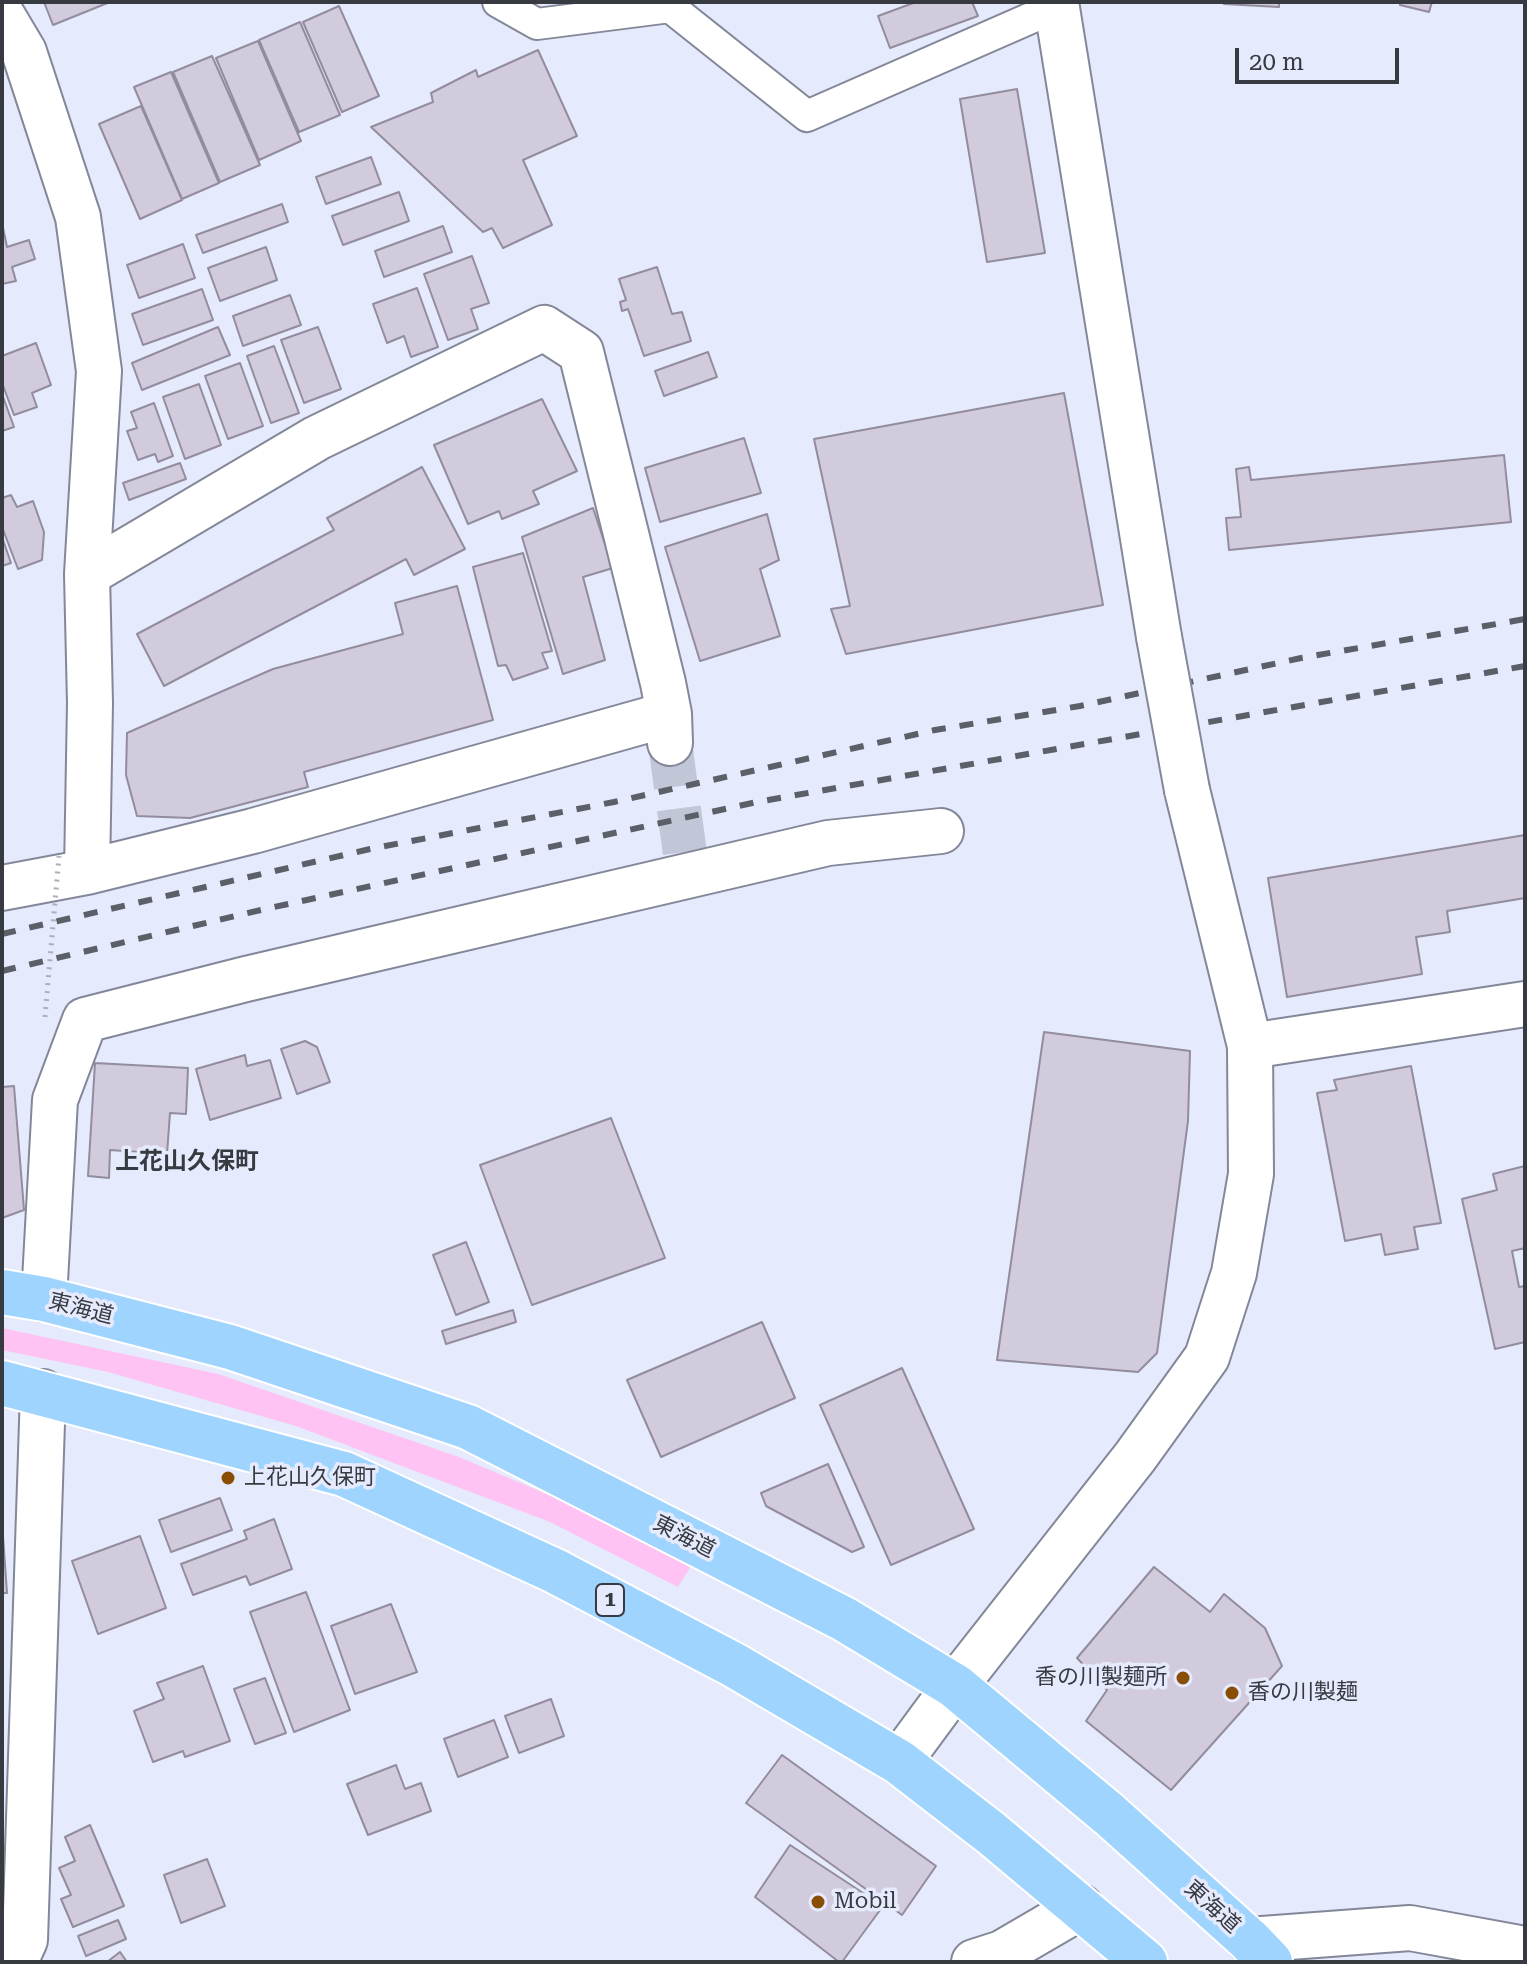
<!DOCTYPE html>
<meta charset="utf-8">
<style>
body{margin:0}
#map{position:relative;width:1527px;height:1964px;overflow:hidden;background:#e5eafd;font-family:"Roboto Serif",serif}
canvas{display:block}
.frame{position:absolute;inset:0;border:4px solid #383a41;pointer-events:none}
.scale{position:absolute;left:1235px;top:48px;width:164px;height:36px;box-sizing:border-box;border:4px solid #383a41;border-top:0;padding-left:10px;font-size:24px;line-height:28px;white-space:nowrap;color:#383a41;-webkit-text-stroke:6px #e5eafd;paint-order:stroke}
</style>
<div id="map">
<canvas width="1527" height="1964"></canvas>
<div class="frame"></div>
<div class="scale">20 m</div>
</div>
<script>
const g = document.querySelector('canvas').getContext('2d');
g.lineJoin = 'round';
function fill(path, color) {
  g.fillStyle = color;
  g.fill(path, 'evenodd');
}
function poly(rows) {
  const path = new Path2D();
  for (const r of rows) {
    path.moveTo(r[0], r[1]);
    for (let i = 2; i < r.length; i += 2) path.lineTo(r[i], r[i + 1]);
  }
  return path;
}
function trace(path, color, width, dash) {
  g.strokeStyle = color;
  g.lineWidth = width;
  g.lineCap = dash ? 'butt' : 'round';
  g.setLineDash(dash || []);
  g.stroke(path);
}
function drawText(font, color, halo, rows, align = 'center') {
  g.font = font + ' "Roboto Serif","Noto Sans JP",serif';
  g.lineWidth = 7;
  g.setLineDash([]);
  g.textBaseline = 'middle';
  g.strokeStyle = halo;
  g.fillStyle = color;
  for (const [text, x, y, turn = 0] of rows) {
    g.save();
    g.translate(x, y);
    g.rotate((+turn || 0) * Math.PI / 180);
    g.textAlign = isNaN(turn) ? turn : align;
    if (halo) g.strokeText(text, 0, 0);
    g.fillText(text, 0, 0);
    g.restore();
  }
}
fill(poly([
 [2,1328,218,1374,459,1457,563,1501,691,1566,678,1587,550,1522,296,1426,108,1372,2,1350]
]), '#fec2f3');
const building = poly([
 [44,2,110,2,53,25,44,2],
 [916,2,972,2,978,16,890,48,878,16,916,2],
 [1224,2,1279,2,1279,7,1224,4,1224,2],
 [1400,2,1432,2,1429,12,1400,5,1400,2],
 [339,6,379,96,342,112,303,22,339,6],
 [300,22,340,115,299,132,259,40,300,22],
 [258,41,301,141,259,160,216,58,258,41],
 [538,50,577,136,523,160,552,225,503,248,492,228,483,232,371,127,433,102,431,93,476,70,478,77,538,50],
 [212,56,260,165,220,182,173,72,212,56],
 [171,72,219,183,182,199,134,87,171,72],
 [1017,89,1045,253,987,262,960,99,1017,89],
 [141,106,182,200,140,219,99,124,141,106],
 [371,157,381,184,326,204,316,177,371,157],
 [399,192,409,221,343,245,332,216,399,192],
 [282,204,288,222,203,253,196,235,282,204],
 [2,223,7,247,29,240,35,259,12,267,16,281,2,284,2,223],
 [443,226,452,252,384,277,375,251,443,226],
 [183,244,195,278,139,298,127,265,183,244],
 [266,247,277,280,220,301,208,268,266,247],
 [472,256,489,303,471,309,478,329,448,340,424,274,472,256],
 [657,267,672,314,682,312,691,341,644,356,628,309,622,311,620,302,626,300,619,279,657,267],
 [417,288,438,347,411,357,404,336,387,343,373,304,417,288],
 [202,289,213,320,143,345,132,314,202,289],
 [290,295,301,325,243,346,233,316,290,295],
 [218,327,230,355,142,390,132,363,218,327],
 [318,327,341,389,304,403,281,340,318,327],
 [36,343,51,385,32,393,37,407,14,415,2,383,2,356,36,343],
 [274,346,299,413,271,423,247,356,274,346],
 [708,352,717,377,664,396,655,371,708,352],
 [240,363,263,426,228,439,205,376,240,363],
 [199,384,221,445,185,459,163,397,199,384],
 [1064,393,1103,605,846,654,831,609,850,606,814,439,1064,393],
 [2,394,14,427,2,431,2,394],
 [542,399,577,471,533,491,539,504,502,519,499,511,468,524,434,445,542,399],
 [154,403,173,456,158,462,155,454,138,460,127,431,137,428,131,412,154,403],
 [744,438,761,493,660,522,645,468,744,438],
 [1504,455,1511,522,1229,550,1226,518,1241,517,1236,469,1249,467,1251,480,1504,455],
 [180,463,186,479,129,500,123,483,180,463],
 [422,467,465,549,414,575,406,559,164,686,137,634,334,530,327,518,422,467],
 [11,495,17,507,33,501,44,532,42,560,18,569,2,527,2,498,11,495],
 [593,508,613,568,583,577,605,660,563,674,522,537,593,508],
 [767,514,779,560,760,569,780,636,700,661,665,547,767,514],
 [2,537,11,563,2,566,2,537],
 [523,553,552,651,542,653,548,668,513,680,506,665,498,666,473,567,523,553],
 [457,586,493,720,304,772,308,787,190,818,137,816,126,775,127,733,273,669,403,634,395,603,457,586],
 [1525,835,1525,898,1447,911,1450,932,1416,937,1422,974,1287,997,1268,878,1525,835],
 [1044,1032,1190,1051,1188,1121,1157,1353,1138,1372,997,1360,1044,1032],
 [305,1041,317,1047,330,1082,297,1094,281,1049,305,1041],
 [245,1055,247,1066,270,1060,281,1098,210,1120,196,1069,245,1055],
 [95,1063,188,1068,186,1114,170,1113,167,1154,110,1150,109,1178,88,1176,95,1063],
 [1411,1066,1441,1223,1414,1227,1418,1249,1385,1255,1381,1234,1345,1241,1317,1093,1337,1090,1334,1080,1411,1066],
 [14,1086,24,1210,2,1218,2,1087,14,1086],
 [611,1118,665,1258,532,1305,480,1165,611,1118],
 [1525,1166,1525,1248,1512,1251,1519,1287,1525,1286,1525,1342,1495,1349,1462,1199,1497,1190,1493,1174,1525,1166],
 [466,1242,489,1302,456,1315,433,1255,466,1242],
 [513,1310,516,1322,446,1344,442,1331,513,1310],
 [762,1322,795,1398,661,1457,627,1380,762,1322],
 [902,1368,974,1529,891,1565,820,1405,902,1368],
 [828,1464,864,1547,852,1552,766,1506,761,1493,828,1464],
 [220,1498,232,1530,171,1552,159,1520,220,1498],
 [274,1519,292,1569,250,1585,246,1576,193,1595,181,1564,247,1539,244,1531,274,1519],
 [2,1536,3,1536,7,1593,2,1593,2,1536],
 [140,1536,166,1608,98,1634,72,1561,140,1536],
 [1154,1567,1210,1612,1224,1594,1265,1628,1282,1666,1171,1790,1086,1721,1107,1690,1077,1658,1154,1567],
 [306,1592,350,1710,294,1732,250,1612,306,1592],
 [391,1604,417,1672,355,1694,331,1626,391,1604],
 [203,1666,230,1741,185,1757,183,1751,153,1762,134,1711,164,1699,157,1683,203,1666],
 [265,1678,286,1733,255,1744,234,1689,265,1678],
 [551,1699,564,1736,519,1753,505,1716,551,1699],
 [494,1720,508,1757,458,1777,444,1739,494,1720],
 [782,1755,936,1866,902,1915,746,1803,782,1755],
 [396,1765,405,1789,421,1783,431,1811,368,1835,347,1784,396,1765],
 [90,1825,124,1906,73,1927,61,1899,71,1895,59,1868,75,1861,65,1837,90,1825],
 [790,1845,883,1906,842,1962,839,1962,755,1897,790,1845],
 [207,1859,225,1906,181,1923,164,1875,207,1859],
 [118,1920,126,1939,86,1956,78,1936,118,1920],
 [120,1952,127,1962,107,1962,120,1952]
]);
fill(building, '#d2cbdd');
trace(building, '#928c9d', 2);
trace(poly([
 [670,743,688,876]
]), '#c2c7d7', 44, [44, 22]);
const service = poly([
 [498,2,537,24,670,7,807,116,1056,7]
]);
const minor = poly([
 [2,15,24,52,78,217,99,371,87,574,90,703,87,872,2,888],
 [87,574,317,438,544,328,581,352,663,683,669,714,670,743],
 [87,872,253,831,669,714],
 [1250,1046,1525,1004],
 [44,1299,55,1100,85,1020,246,979,828,843,941,831],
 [1249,1940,1410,1928,1525,1949],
 [15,1962,25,1940,43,1392],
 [974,1962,1002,1953,1081,1907]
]);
const tertiary = poly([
 [1056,2,1159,637],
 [899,1762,955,1686,1135,1457,1207,1357,1234,1273,1251,1174,1250,1046,1187,790]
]);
const trunk = poly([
 [2,1292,44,1299,230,1347,468,1427,844,1619,955,1686,1110,1815,1249,1940,1270,1962],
 [2,1383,344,1474,555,1571,734,1665,899,1762,991,1833,1145,1962]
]);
trace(service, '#838798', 34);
trace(minor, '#838798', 48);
trace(tertiary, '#838798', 48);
trace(trunk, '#fff', 48);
trace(service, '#fff', 30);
trace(minor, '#fff', 44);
trace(tertiary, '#fff', 44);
trace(trunk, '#9fd4ff', 44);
trace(poly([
 [2,934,370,849,614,802,935,730,1080,706,1301,658,1525,619],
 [2,971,265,909,757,802,1525,666]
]), '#5c5f68', 6, [14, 14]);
const tertiaryBridge = poly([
 [1159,637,1187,790]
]);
trace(tertiaryBridge, '#838798', 48, []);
trace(poly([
 [45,1017,59,856]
]), '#abafbe', 5, [2, 6]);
trace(tertiaryBridge, '#fff', 44);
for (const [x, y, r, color] of [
 [228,1478,8,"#884e06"],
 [1183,1678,8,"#884e06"],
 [1232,1693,8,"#884e06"],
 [818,1902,8,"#884e06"]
]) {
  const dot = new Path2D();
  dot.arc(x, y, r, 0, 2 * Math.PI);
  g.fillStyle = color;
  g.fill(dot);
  trace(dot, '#e5eafd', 3);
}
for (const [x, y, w] of [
 [610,1600,28]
]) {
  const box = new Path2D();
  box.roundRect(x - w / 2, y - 16, w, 32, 6);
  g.fillStyle = '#e5eafd';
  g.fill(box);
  trace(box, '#383a41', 2);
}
drawText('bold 20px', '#383a41', null, [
 ["1",610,1600]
]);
drawText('22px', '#383a41', '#e5eafd', [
 ["東海道",81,1309,14],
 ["東海道",684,1537,27],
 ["東海道",1212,1907,42]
]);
drawText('22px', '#383a41', '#e5eafd', [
 ["上花山久保町",244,1478],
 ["香の川製麺所",1167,1678,"right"],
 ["香の川製麺",1248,1693],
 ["Mobil",834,1902]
], 'left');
drawText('bold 24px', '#383a41', '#e5eafd', [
 ["上花山久保町",187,1162]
]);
</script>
